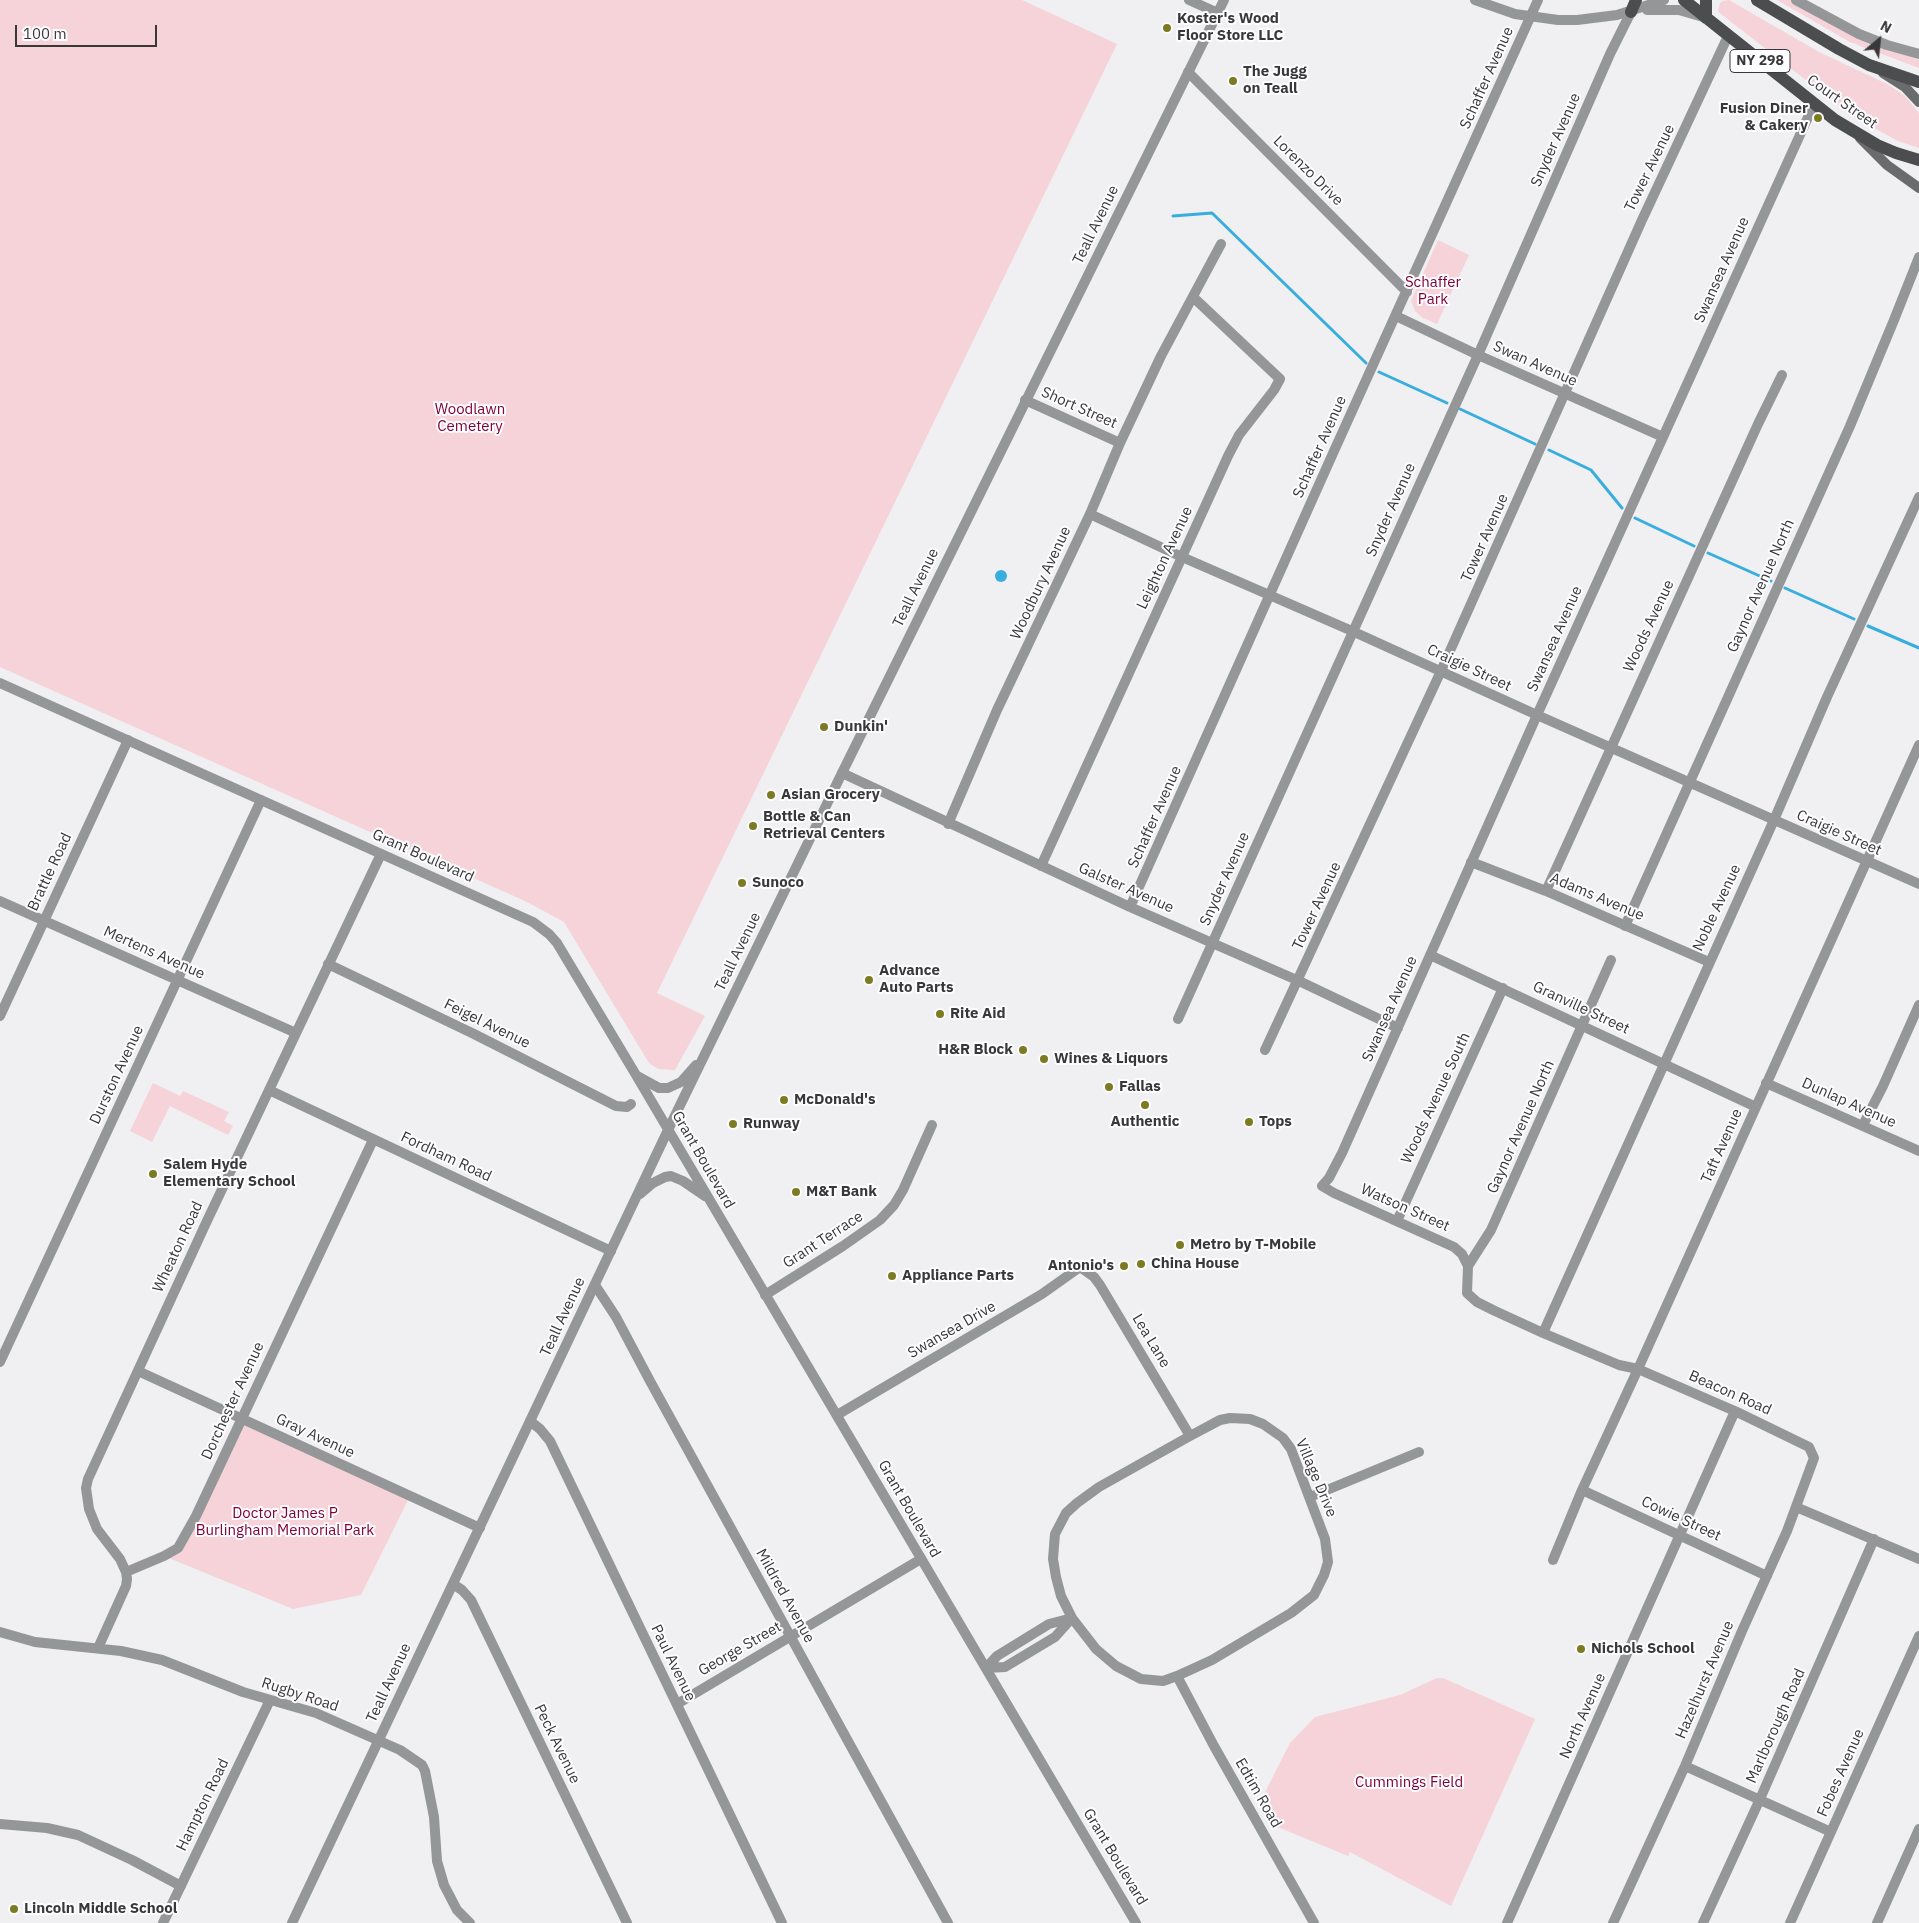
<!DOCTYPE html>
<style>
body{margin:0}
#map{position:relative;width:1919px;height:1923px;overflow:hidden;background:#f0eff2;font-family:"IBM Plex Sans",sans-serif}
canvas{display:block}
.north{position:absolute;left:1854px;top:15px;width:50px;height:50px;-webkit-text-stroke:4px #fdfdff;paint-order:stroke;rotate:28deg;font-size:14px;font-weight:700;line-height:20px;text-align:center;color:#383839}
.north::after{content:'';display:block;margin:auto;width:18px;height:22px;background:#383839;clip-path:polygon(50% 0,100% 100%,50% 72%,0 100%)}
.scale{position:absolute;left:15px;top:25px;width:142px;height:22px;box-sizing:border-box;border:2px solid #383839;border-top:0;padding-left:6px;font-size:15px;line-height:18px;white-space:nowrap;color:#383839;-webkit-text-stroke:4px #fdfdff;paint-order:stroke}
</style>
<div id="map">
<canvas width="1919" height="1923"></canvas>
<div class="north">N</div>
<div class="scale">100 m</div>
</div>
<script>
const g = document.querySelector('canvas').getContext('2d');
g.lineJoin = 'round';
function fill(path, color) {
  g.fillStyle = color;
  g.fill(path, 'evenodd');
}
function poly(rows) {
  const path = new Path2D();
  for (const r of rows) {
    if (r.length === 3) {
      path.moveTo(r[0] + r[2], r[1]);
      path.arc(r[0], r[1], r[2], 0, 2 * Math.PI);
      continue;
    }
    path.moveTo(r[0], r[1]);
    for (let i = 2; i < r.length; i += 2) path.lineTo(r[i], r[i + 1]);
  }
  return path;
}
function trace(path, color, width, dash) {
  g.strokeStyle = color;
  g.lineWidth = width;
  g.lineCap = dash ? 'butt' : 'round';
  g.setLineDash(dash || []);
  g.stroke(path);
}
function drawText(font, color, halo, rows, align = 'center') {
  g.font = font + ' "IBM Plex Sans",sans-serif';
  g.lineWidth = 4;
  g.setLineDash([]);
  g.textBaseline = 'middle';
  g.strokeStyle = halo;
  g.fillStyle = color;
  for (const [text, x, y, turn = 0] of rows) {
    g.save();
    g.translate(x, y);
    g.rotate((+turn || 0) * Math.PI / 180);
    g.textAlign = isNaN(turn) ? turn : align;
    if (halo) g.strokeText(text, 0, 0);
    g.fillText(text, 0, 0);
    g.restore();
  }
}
fill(poly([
 [0,0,1022,0,1117,44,657,993,705,1016,675,1070,658,1069,649,1063,564,922,525,901,0,667],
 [1729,0,1819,52,1887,84,1905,96,1919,113,1919,148,1898,141,1852,116,1721,14,1718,11,1720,3,1723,1],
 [1777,0,1790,0,1822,19,1866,40,1919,60,1919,68,1850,42],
 [1438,240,1469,255,1437,324,1423,318,1415,311,1411,301],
 [153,1083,180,1096,183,1091,229,1112,224,1121,233,1126,228,1135,170,1106,152,1142,130,1131],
 [241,1419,410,1496,361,1595,293,1609,164,1556,173,1552],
 [1437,1678,1443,1678,1535,1719,1451,1906,1350,1852,1348,1856,1273,1825,1260,1802,1290,1743,1315,1717,1400,1695]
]), '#f5d3d9');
fill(poly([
 [1001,576,6]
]), '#38aede');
trace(poly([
 [1173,216,1212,213,1366,363],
 [1379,372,1447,403],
 [1460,409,1535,444],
 [1549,450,1591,470,1622,508],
 [1635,518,1694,546],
 [1708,553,1771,581],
 [1785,588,1854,619],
 [1868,626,1919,648]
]), '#38aede', 3);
trace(poly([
 [1189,0,1218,13],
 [1796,0,1859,34,1887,45,1919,54],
 [1188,72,1407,292],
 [1396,316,1478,355,1663,437],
 [1025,400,1120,443],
 [1090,514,1182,557,1352,631,1537,715,1919,884],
 [842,773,1130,907,1299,981,1398,1028],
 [948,824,997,710,1090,514,1120,443,1161,356,1221,244],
 [1471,862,1546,891,1709,962],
 [1041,866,1228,456,1239,435,1274,390,1280,379,1193,297],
 [1546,891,1758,424,1782,375],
 [0,901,296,1033],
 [1130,907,1334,451,1538,0],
 [1625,926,1850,426,1894,320,1919,257],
 [1430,955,1756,1107],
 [1611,960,1491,1230,1468,1266,1467,1293,1477,1302,1495,1311,1543,1333,1619,1365,1638,1369,1737,1412,1809,1447,1814,1458,1787,1531,1742,1631,1685,1766,1613,1923],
 [328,964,474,1034,616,1106,627,1107,631,1104],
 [0,1016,128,740],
 [1178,1019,1478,355,1610,54,1631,12],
 [1265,1050,1441,671,1642,220,1728,36],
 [1766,1083,1919,1151],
 [269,1090,611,1251],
 [1863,1125,1883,1086,1919,1005],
 [1397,1221,1503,988],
 [1468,1266,1462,1254,1454,1247,1334,1193,1322,1186,1329,1178,1342,1153,1537,715,1814,104],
 [595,1285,616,1317,650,1381,948,1923],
 [765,1295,843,1246,880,1220,894,1205,903,1190,932,1125],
 [1543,1333,1774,820,1827,697,1919,497],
 [0,1362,261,800],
 [138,1371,480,1528],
 [837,1415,1042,1294,1080,1267,1094,1277,1100,1285,1190,1436],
 [1230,1418,1250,1419,1263,1424,1283,1438,1291,1449,1325,1539,1328,1562,1324,1575,1314,1595,1291,1613,1212,1660,1177,1676,1163,1681,1141,1679,1116,1666,1096,1649,1072,1618,1061,1596,1056,1577,1053,1559,1055,1534,1066,1513,1077,1503,1099,1487,1190,1436,1220,1420,1230,1418],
 [530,1421,540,1429,550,1441,782,1923],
 [1582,1490,1767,1576],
 [1310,1497,1419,1452],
 [1796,1507,1919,1559],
 [1553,1560,1582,1490,1638,1369,1919,745],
 [126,1572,164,1556,178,1548,196,1516,373,1140],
 [453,1584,462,1590,471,1600,627,1923],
 [1072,1618,1055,1637,1005,1667,986,1668,997,1656,1049,1624,1072,1618],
 [0,1632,35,1642,121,1651,162,1660,243,1692,316,1713,400,1750,422,1765,425,1771,434,1817,437,1861,444,1885,457,1910,470,1923],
 [98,1648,126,1586,127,1579,126,1572,120,1559,97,1529,89,1509,86,1488,88,1479,206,1223,381,854],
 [1177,1676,1214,1746,1314,1923],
 [677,1704,921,1559],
 [1685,1766,1831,1832],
 [0,1824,47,1828,78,1835,132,1860,181,1886],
 [163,1923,270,1700],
 [1507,1923,1735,1411],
 [1703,1923,1760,1799,1874,1539],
 [1790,1923,1919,1636],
 [1877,1923,1919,1829]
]), '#959697', 10);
trace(poly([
 [1475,0,1515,14,1558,20,1577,20,1617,15,1664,0],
 [1647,10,1679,10,1703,17],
 [0,683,533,922,549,934,557,943,636,1075,1136,1923],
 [637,1076,659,1088,668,1088,681,1082,696,1065],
 [640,1194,653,1183,665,1177,671,1176,683,1181,705,1196],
 [292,1923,668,1130,842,773,1224,0]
]), '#959697', 10);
trace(poly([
 [1883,73,1905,87,1919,102],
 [1860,138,1887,165,1919,188]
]), '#6a6b6d', 10);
trace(poly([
 [1684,0,1835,120,1877,145,1896,153,1919,160],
 [1757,0,1839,49,1869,65,1919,82],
 [1631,12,1636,0],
 [1706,18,1706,0]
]), '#4c4d4f', 12);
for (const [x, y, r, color] of [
 [1167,28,5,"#7d7b22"],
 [1233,81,5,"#7d7b22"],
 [1818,118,5,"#7d7b22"],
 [824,727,5,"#7d7b22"],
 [771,795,5,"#7d7b22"],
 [753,826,5,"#7d7b22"],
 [742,883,5,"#7d7b22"],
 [869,980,5,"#7d7b22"],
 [940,1014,5,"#7d7b22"],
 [1023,1050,5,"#7d7b22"],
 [1044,1059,5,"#7d7b22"],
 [1109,1087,5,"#7d7b22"],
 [784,1100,5,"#7d7b22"],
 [1145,1105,5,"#7d7b22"],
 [1249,1122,5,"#7d7b22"],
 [733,1124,5,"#7d7b22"],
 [153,1174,5,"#7d7b22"],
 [796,1192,5,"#7d7b22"],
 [1180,1245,5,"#7d7b22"],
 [1141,1264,5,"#7d7b22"],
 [1124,1266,5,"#7d7b22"],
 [892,1276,5,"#7d7b22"],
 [1581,1649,5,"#7d7b22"],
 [14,1909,5,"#7d7b22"]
]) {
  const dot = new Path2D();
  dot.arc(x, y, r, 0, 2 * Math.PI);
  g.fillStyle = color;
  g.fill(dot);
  trace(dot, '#fdfdff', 2);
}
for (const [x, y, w] of [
 [1760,61,60]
]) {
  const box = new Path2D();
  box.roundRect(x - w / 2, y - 11.5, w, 23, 4);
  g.fillStyle = '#fdfdff';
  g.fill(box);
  trace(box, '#383839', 1);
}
drawText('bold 14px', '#383839', null, [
 ["NY 298",1760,61]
]);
drawText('bold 15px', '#383839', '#fdfdff', [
 ["Koster's Wood",1177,19],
 ["Floor Store LLC",1177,36],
 ["The Jugg",1243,72],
 ["on Teall",1243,89],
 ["Fusion Diner",1808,109,"right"],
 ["& Cakery",1808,126,"right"],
 ["Dunkin'",834,727],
 ["Asian Grocery",781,795],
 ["Bottle & Can",763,817],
 ["Retrieval Centers",763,834],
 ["Sunoco",752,883],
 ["Advance",879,971],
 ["Auto Parts",879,988],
 ["Rite Aid",950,1014],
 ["H&R Block",1013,1050,"right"],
 ["Wines & Liquors",1054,1059],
 ["Fallas",1119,1087],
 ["McDonald's",794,1100],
 ["Authentic",1145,1122,"center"],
 ["Tops",1259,1122],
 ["Runway",743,1124],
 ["Salem Hyde",163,1165],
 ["Elementary School",163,1182],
 ["M&T Bank",806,1192],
 ["Metro by T-Mobile",1190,1245],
 ["China House",1151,1264],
 ["Antonio's",1114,1266,"right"],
 ["Appliance Parts",902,1276],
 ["Nichols School",1591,1649],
 ["Lincoln Middle School",24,1909]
], 'left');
drawText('15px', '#383839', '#fdfdff', [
 ["Schaffer Avenue",1487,78,-66],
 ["Court Street",1842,102,35],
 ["Snyder Avenue",1556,140,-66],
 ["Tower Avenue",1650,168,-64],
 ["Lorenzo Drive",1308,171,45],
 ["Teall Avenue",1096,225,-64],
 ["Swansea Avenue",1722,270,-66],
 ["Swan Avenue",1535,364,24],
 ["Short Street",1079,408,24],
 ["Schaffer Avenue",1320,447,-66],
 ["Snyder Avenue",1391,510,-66],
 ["Tower Avenue",1485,538,-66],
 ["Leighton Avenue",1165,558,-65],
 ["Woodbury Avenue",1041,583,-65],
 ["Gaynor Avenue North",1761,586,-66],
 ["Teall Avenue",916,588,-64],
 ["Woods Avenue",1649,626,-65],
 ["Swansea Avenue",1555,639,-66],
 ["Craigie Street",1469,668,25],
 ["Schaffer Avenue",1155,817,-66],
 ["Craigie Street",1839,833,24],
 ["Grant Boulevard",423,856,24],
 ["Brattle Road",50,872,-65],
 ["Snyder Avenue",1225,879,-66],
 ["Galster Avenue",1126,888,24],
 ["Adams Avenue",1597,897,23],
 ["Tower Avenue",1317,906,-65],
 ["Noble Avenue",1717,908,-65],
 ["Teall Avenue",738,952,-64],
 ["Mertens Avenue",154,953,24],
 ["Granville Street",1581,1008,25],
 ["Swansea Avenue",1390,1009,-66],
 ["Feigel Avenue",487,1024,26],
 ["Durston Avenue",117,1075,-65],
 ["Woods Avenue South",1436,1098,-65],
 ["Dunlap Avenue",1849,1103,24],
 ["Gaynor Avenue North",1521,1127,-66],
 ["Taft Avenue",1722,1146,-66],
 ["Fordham Road",446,1157,25],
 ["Grant Boulevard",703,1160,60],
 ["Watson Street",1405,1208,24],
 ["Grant Terrace",823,1240,-33],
 ["Wheaton Road",178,1247,-65],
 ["Teall Avenue",563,1317,-65],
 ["Swansea Drive",952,1330,-30],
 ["Lea Lane",1151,1341,59],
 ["Beacon Road",1730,1393,24],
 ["Dorchester Avenue",233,1401,-65],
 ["Gray Avenue",315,1436,25],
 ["Village Drive",1316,1478,67],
 ["Grant Boulevard",909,1509,60],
 ["Cowie Street",1681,1519,25],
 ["Mildred Avenue",785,1596,61],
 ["George Street",740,1649,-30],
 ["Paul Avenue",673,1663,64],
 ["Hazelhurst Avenue",1705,1680,-67],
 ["Teall Avenue",389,1683,-65],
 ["Rugby Road",300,1695,18],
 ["North Avenue",1583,1716,-66],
 ["Marlborough Road",1776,1726,-66],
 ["Peck Avenue",557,1744,64],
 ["Fobes Avenue",1841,1773,-66],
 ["Edtim Road",1258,1793,60],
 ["Hampton Road",203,1805,-64],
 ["Grant Boulevard",1115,1857,59]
]);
drawText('15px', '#810438', '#fdfdff', [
 ["Schaffer",1433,283],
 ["Park",1433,300],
 ["Woodlawn",470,410],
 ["Cemetery",470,427],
 ["Doctor James P",285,1514],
 ["Burlingham Memorial Park",285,1531],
 ["Cummings Field",1409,1783]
]);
</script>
